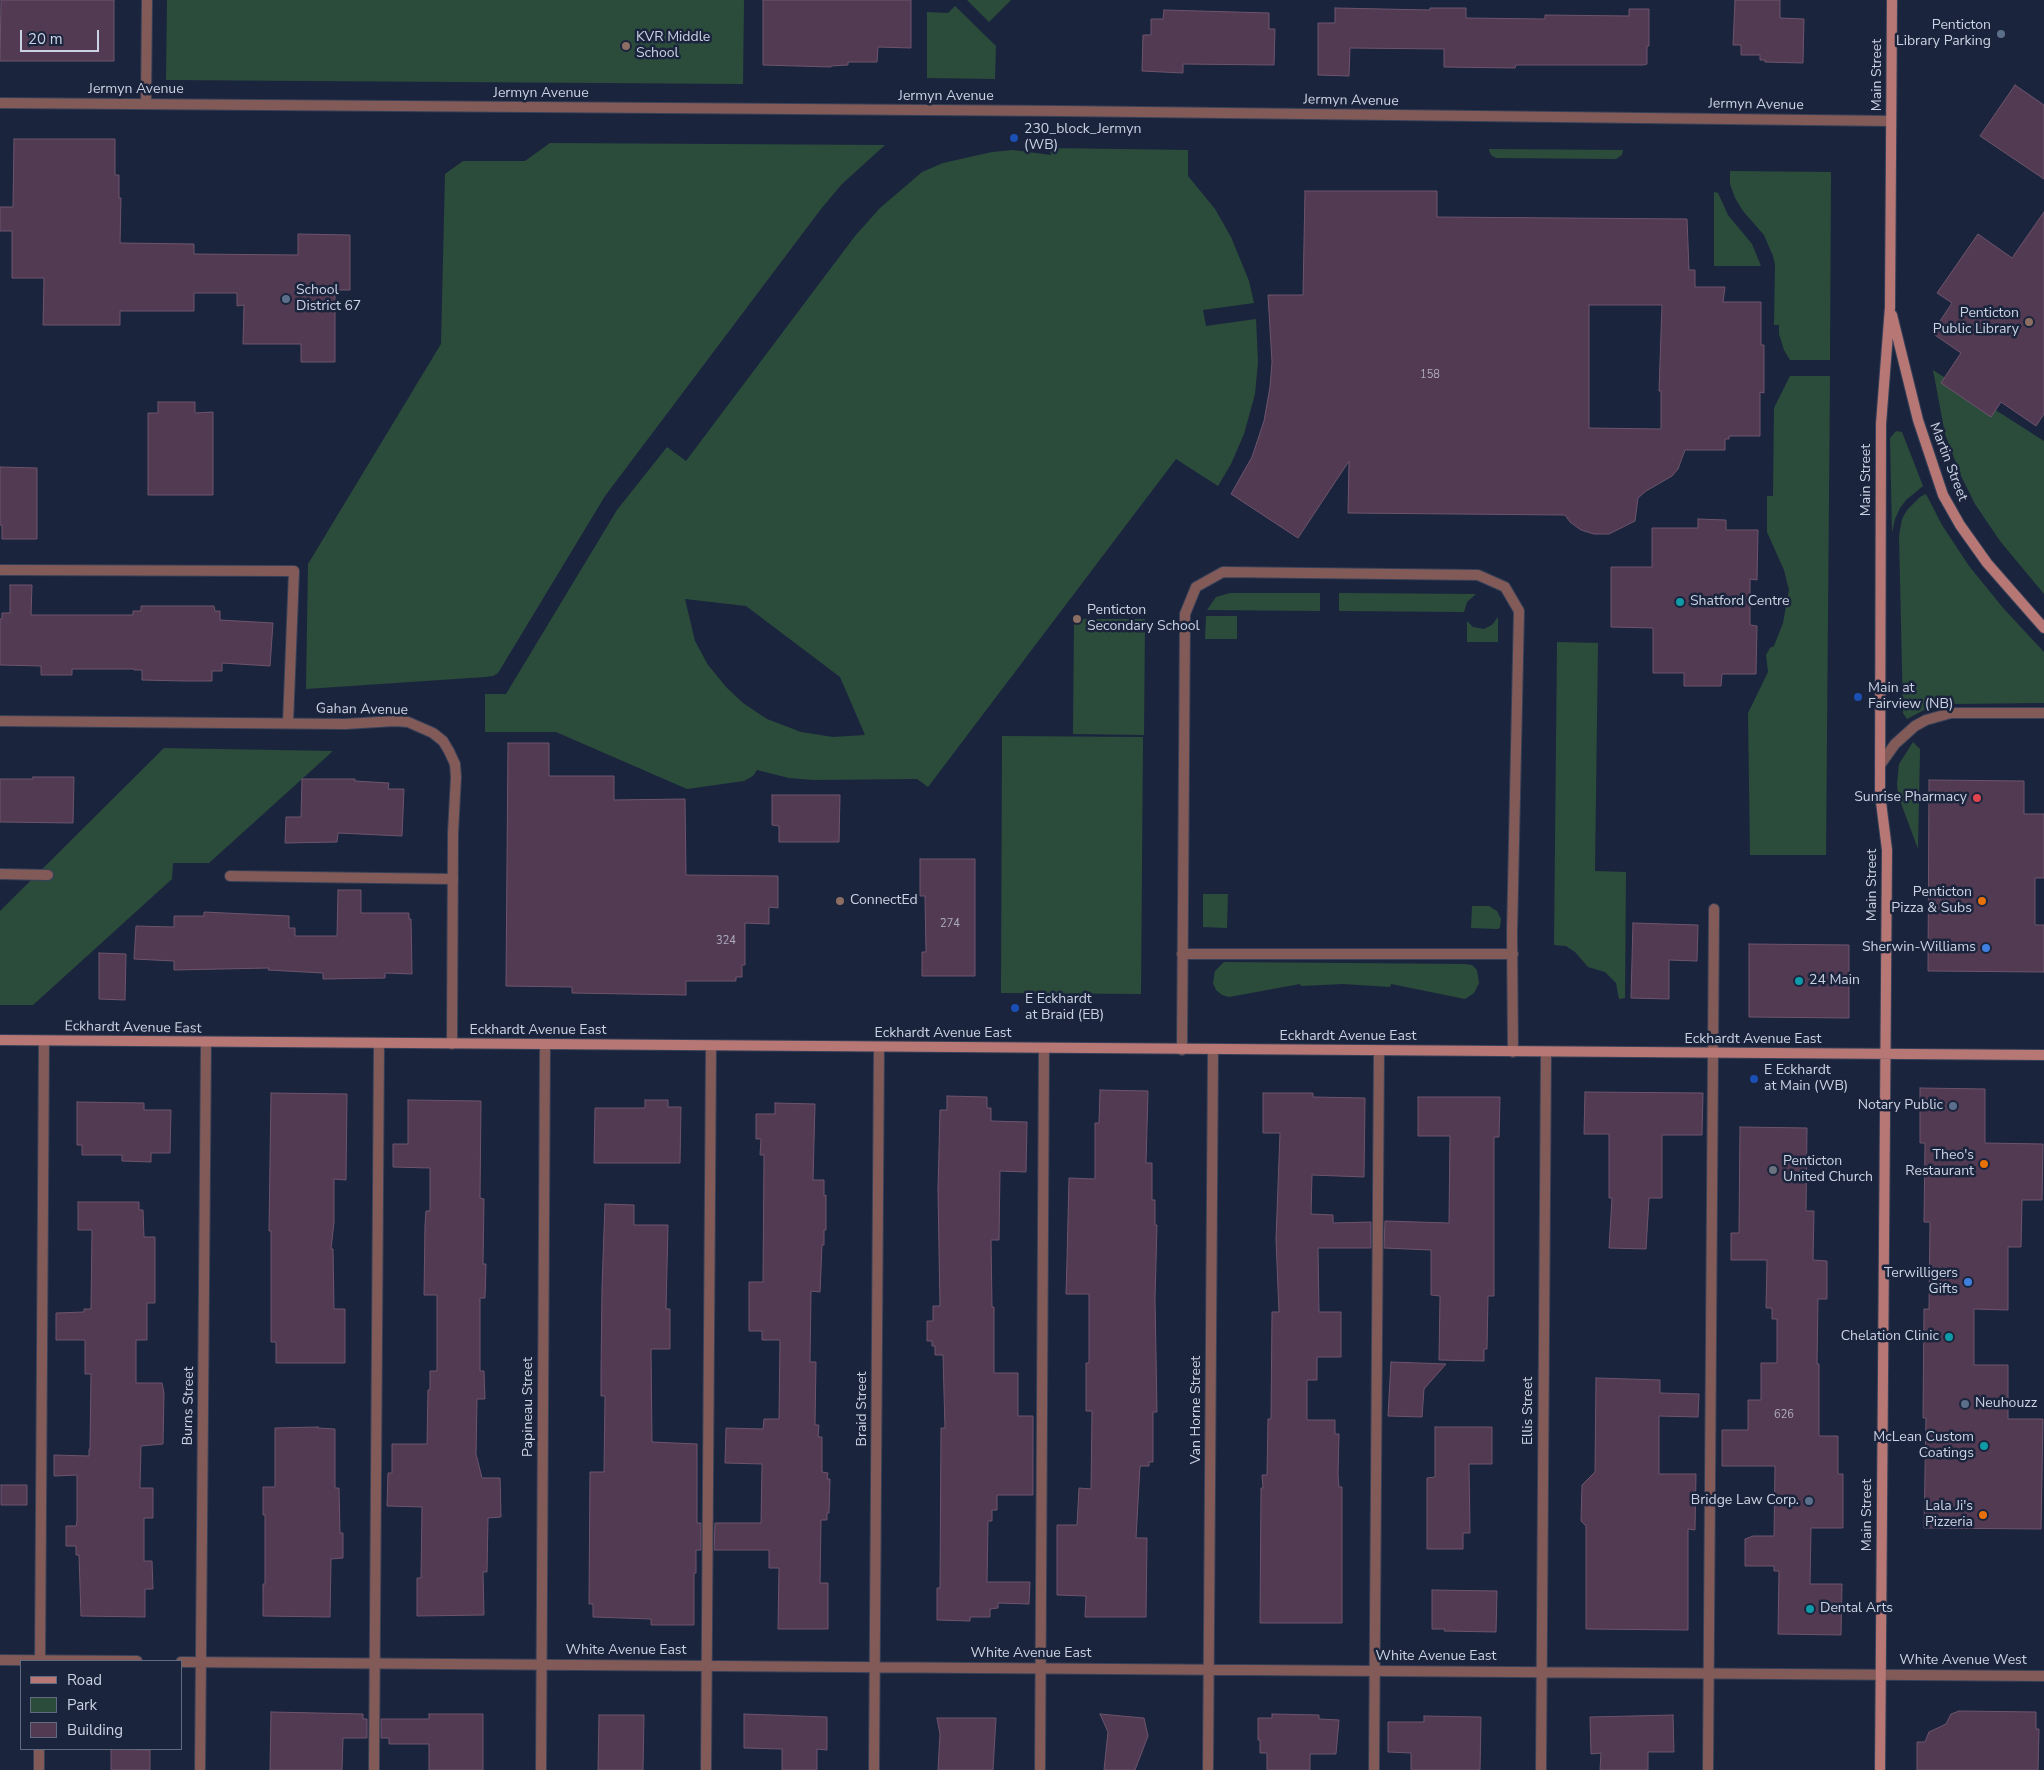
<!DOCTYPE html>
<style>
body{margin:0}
#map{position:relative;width:2044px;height:1770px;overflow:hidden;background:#1b243d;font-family:"Nunito Sans",sans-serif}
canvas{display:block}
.legend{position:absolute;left:20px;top:1660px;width:162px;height:90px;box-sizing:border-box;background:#1b243d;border:1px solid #616a7f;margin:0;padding:6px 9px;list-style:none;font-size:15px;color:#cbd2e3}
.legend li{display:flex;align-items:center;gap:10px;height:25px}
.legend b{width:25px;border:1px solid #616a7f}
.scale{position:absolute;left:20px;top:30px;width:79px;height:22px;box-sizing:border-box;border:2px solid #cbd2e3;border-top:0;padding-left:6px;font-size:15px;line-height:18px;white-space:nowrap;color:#cbd2e3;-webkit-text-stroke:4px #1b243d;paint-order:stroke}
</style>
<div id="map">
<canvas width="2044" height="1770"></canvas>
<ul class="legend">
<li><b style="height:6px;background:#b77875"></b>Road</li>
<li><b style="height:14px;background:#2b4c3b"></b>Park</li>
<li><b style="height:14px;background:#523b52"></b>Building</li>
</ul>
<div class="scale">20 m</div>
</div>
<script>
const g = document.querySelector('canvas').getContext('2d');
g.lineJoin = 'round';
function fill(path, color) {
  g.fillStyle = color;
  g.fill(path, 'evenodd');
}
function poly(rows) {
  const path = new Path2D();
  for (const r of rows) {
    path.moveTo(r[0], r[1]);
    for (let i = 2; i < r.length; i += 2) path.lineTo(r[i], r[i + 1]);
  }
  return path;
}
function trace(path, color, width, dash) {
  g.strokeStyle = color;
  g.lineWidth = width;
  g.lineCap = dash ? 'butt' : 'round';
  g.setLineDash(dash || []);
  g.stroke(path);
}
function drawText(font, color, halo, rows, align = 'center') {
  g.font = font + ' "Nunito Sans",sans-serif';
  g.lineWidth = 5;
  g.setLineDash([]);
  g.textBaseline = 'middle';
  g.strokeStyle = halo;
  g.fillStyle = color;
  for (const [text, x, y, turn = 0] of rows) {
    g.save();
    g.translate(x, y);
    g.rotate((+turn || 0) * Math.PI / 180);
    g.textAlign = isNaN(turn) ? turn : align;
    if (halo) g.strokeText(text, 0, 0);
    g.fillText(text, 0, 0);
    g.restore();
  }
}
fill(poly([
 [167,0,744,0,743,84,166,80],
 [967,0,1011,0,989,22],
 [955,6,996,46,995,79,927,78,927,12,948,13],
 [550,143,885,145,842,184,821,209,605,496,498,673,493,676,485,677,306,689,308,564,441,344,445,174,463,161,525,161],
 [1050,148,1188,150,1188,176,1215,209,1231,237,1249,281,1254,303,1203,310,1206,326,1256,319,1258,362,1255,394,1244,434,1231,464,1218,486,1176,459,928,787,917,779,813,780,789,778,757,770,753,776,744,781,687,789,556,732,485,732,485,694,506,694,617,510,667,447,686,461,855,236,880,208,922,172,943,163,992,152,1013,150,1051,155],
 [685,599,746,606,840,677,865,735,833,737,801,732,767,719,743,703,726,687,708,665,695,641],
 [1489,150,1489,149,1623,150,1622,155,1616,159,1496,158,1491,155],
 [1730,171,1831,172,1830,360,1790,360,1784,350,1779,334,1779,325,1774,325,1775,265,1773,256,1764,235,1743,211,1735,198,1730,184],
 [1714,192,1718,193,1728,215,1752,244,1761,266,1714,266],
 [1933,370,2044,441,2044,594,2000,541,1975,504,1961,476,1945,434],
 [1790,376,1830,376,1826,855,1750,855,1748,713,1768,672,1766,655,1770,648,1774,646,1783,623,1789,590,1784,570,1767,532,1767,496,1773,496,1774,408],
 [1896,431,1902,432,1923,486,1906,500,1900,508,1895,519,1892,533,1890,438],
 [1926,494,1942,525,1969,566,2004,609,2044,652,2044,703,1951,704,1926,709,1907,719,1903,713,1899,536,1902,519,1907,510,1920,497],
 [1230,593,1320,593,1320,611,1207,610,1216,597],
 [1339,593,1476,594,1467,602,1464,612,1339,611],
 [1206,616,1237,616,1237,639,1205,639],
 [1498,617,1498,642,1467,642,1467,621,1473,627,1484,629,1492,625],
 [1074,619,1145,619,1144,735,1073,734],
 [1557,642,1598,643,1595,871,1626,872,1625,998,1619,999,1616,983,1605,972,1588,967,1575,952,1566,946,1554,945],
 [1002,736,1143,737,1141,994,1001,993],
 [1913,742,1920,749,1918,849,1898,795,1897,784,1899,764],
 [164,748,333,751,209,863,173,863,172,879,33,1005,0,1005,0,911],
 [1203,894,1228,894,1227,928,1203,927],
 [1472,906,1489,906,1497,911,1501,919,1500,927,1498,929,1471,928],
 [1224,962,1464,964,1472,965,1477,970,1479,983,1474,993,1465,999,1391,984,1390,987,1343,984,1301,986,1300,984,1229,997,1222,995,1216,990,1213,983,1215,971]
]), '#2b4c3b');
const building = poly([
 [1,0,114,0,114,61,0,61,1,0],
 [763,0,911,0,911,48,878,47,877,62,848,62,848,65,831,66,831,67,763,65,763,0],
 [1735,0,1780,0,1780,18,1804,19,1803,63,1765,62,1765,60,1760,60,1760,55,1741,55,1741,45,1733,45,1735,0],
 [1335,8,1430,10,1430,8,1466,8,1466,18,1545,19,1545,15,1629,16,1629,9,1649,9,1649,46,1647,46,1647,64,1643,65,1516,65,1515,68,1444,67,1444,49,1350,48,1349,76,1318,75,1318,23,1335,23,1335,8],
 [1164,10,1269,13,1269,29,1275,29,1274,65,1183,64,1183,73,1142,71,1143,35,1151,35,1151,19,1163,19,1164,10],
 [2015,85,2044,105,2044,179,1980,136,2015,85],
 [14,139,115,139,115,175,119,175,119,198,121,198,120,243,194,244,194,254,298,255,298,234,350,235,350,290,335,290,335,362,301,362,301,344,243,344,244,305,237,306,237,293,194,293,194,311,120,311,120,325,43,325,44,278,12,278,12,231,0,231,0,207,13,207,14,139],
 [1305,191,1437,191,1437,217,1687,219,1689,270,1695,270,1695,287,1725,287,1723,302,1761,302,1761,345,1764,345,1764,393,1760,392,1760,436,1729,436,1729,439,1725,439,1725,450,1685,450,1678,469,1672,476,1646,491,1638,498,1635,521,1609,534,1594,534,1581,530,1570,522,1565,515,1348,513,1349,461,1298,538,1231,494,1252,457,1264,421,1270,387,1272,362,1268,295,1303,295,1305,191],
 [1589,305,1662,305,1659,391,1661,391,1661,429,1589,428,1589,305],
 [2044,212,2044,414,2036,426,2001,402,1991,417,1941,383,1961,353,1932,333,1952,303,1937,293,1978,234,2012,258,2044,212],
 [158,402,195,402,195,413,213,412,213,495,148,495,148,413,158,413,158,402],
 [0,467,37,468,37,539,2,539,2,525,0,525,0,467],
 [1698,519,1726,520,1726,530,1758,530,1757,580,1750,579,1750,625,1757,626,1756,674,1722,674,1721,686,1684,686,1684,673,1653,673,1653,628,1611,627,1611,567,1652,567,1652,528,1698,528,1698,519],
 [10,585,32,585,31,615,133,615,133,611,141,611,141,606,214,606,215,611,220,611,220,620,273,623,270,666,222,663,222,671,212,671,212,681,184,681,142,680,142,670,134,670,134,669,72,669,72,675,41,675,41,666,0,665,0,619,2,619,2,613,10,613,10,585],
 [508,743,549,743,549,776,614,776,614,800,685,799,686,875,778,876,778,908,769,907,769,924,745,923,745,965,742,965,742,977,736,977,736,981,686,981,686,995,572,993,572,987,506,986,508,743],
 [33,777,74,777,73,823,0,822,0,779,33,779,33,777],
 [302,779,355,779,355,781,389,783,388,789,404,789,402,836,338,833,337,842,285,843,286,817,301,817,302,779],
 [1929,780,2024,781,2024,814,2044,814,2044,878,2035,878,2035,925,2044,925,2044,972,1928,971,1929,780],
 [772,795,840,795,839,842,779,842,779,826,772,825,772,795],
 [920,859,975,859,975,976,922,976,922,952,926,952,925,896,920,896,920,859],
 [338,890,361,890,361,913,409,913,409,919,411,919,412,974,385,973,385,978,323,979,323,973,268,970,269,968,174,970,174,961,134,959,136,926,174,927,174,916,204,916,204,912,289,916,289,928,295,928,295,936,337,936,338,890],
 [1633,923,1698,925,1697,961,1669,960,1669,999,1631,998,1633,923],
 [1749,944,1849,945,1849,1018,1749,1017,1749,944],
 [99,953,126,954,125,1000,99,999,99,953],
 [1920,1088,1985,1089,1985,1143,2043,1144,2042,1200,2022,1200,2021,1247,2008,1247,2008,1310,1974,1309,1974,1365,2008,1365,2008,1419,2043,1419,2041,1529,1924,1528,1926,1418,1923,1418,1924,1309,1929,1309,1930,1222,1924,1222,1925,1143,1920,1143,1920,1088],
 [1100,1090,1148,1091,1146,1163,1152,1163,1152,1200,1155,1200,1155,1225,1157,1225,1155,1299,1157,1412,1153,1412,1153,1462,1149,1462,1149,1466,1140,1466,1136,1538,1147,1538,1146,1617,1085,1617,1086,1596,1057,1595,1057,1525,1077,1525,1079,1488,1091,1489,1092,1411,1086,1411,1086,1363,1089,1363,1089,1294,1066,1294,1067,1261,1069,1178,1095,1179,1095,1123,1099,1123,1100,1090],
 [1585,1092,1703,1093,1702,1135,1662,1135,1662,1198,1649,1198,1646,1249,1609,1248,1612,1198,1609,1198,1609,1134,1584,1134,1585,1092],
 [271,1093,347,1094,346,1180,334,1179,334,1222,331,1249,333,1249,334,1309,345,1309,345,1363,276,1363,276,1342,271,1342,271,1231,269,1231,271,1093],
 [1263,1093,1313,1093,1313,1097,1365,1098,1364,1177,1312,1175,1311,1214,1333,1215,1333,1223,1371,1222,1371,1248,1318,1248,1319,1312,1341,1312,1341,1357,1317,1357,1317,1380,1307,1380,1307,1420,1335,1420,1335,1434,1339,1434,1338,1475,1339,1487,1342,1487,1342,1623,1260,1623,1261,1488,1263,1488,1262,1475,1267,1475,1268,1419,1271,1419,1272,1312,1279,1312,1276,1239,1280,1133,1263,1133,1263,1093],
 [947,1096,987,1097,987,1108,991,1108,991,1121,1027,1122,1026,1172,1000,1171,999,1240,991,1240,992,1307,994,1307,994,1373,1018,1373,1018,1416,1033,1416,1033,1495,997,1495,997,1510,992,1510,992,1521,988,1521,987,1582,1030,1582,1029,1604,998,1603,998,1608,990,1609,990,1617,970,1617,970,1621,937,1620,937,1588,940,1588,941,1428,945,1428,943,1355,935,1355,935,1346,932,1346,932,1341,927,1341,927,1321,933,1321,933,1306,940,1306,938,1190,940,1110,947,1110,947,1096],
 [1418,1097,1500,1097,1499,1137,1494,1137,1494,1296,1488,1296,1487,1349,1484,1349,1484,1361,1439,1360,1440,1296,1431,1295,1431,1250,1384,1248,1385,1221,1449,1223,1450,1136,1418,1136,1418,1097],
 [408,1100,481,1101,480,1198,484,1199,483,1264,486,1264,485,1298,480,1298,480,1371,484,1371,485,1399,477,1399,476,1454,482,1478,500,1478,501,1517,488,1518,487,1572,483,1572,484,1615,417,1616,417,1578,421,1578,422,1507,387,1506,388,1473,392,1473,392,1444,427,1444,428,1390,430,1390,430,1371,437,1371,437,1295,424,1295,425,1225,426,1211,430,1211,430,1168,393,1167,393,1144,408,1144,408,1100],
 [645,1100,668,1100,668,1107,681,1107,680,1163,594,1163,595,1108,645,1108,645,1100],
 [77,1102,144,1103,144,1110,171,1110,170,1153,151,1153,151,1162,122,1161,122,1155,82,1155,82,1145,77,1145,77,1102],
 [775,1103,815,1104,813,1180,824,1180,824,1196,826,1195,826,1230,824,1230,824,1245,822,1245,820,1292,811,1291,810,1362,816,1362,815,1425,819,1425,818,1437,822,1437,822,1472,828,1473,827,1479,830,1479,829,1513,827,1513,827,1520,821,1520,820,1583,828,1583,828,1629,778,1629,779,1568,769,1568,769,1550,714,1550,715,1523,761,1523,762,1464,725,1463,726,1428,763,1429,764,1419,779,1419,780,1340,762,1340,762,1331,749,1331,749,1282,763,1282,764,1155,760,1155,761,1139,756,1139,756,1114,775,1114,775,1103],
 [1740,1127,1807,1128,1806,1211,1814,1211,1813,1260,1827,1261,1827,1299,1818,1299,1817,1364,1819,1364,1819,1436,1838,1436,1838,1474,1843,1474,1843,1528,1811,1528,1810,1584,1842,1584,1841,1635,1778,1634,1779,1571,1774,1571,1774,1566,1745,1566,1745,1539,1753,1536,1774,1536,1775,1466,1722,1466,1722,1430,1748,1430,1748,1400,1761,1400,1761,1363,1777,1363,1777,1319,1772,1319,1772,1308,1766,1308,1767,1260,1731,1260,1731,1233,1739,1233,1740,1127],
 [78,1202,139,1202,139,1210,143,1210,144,1237,155,1237,155,1303,147,1303,147,1340,136,1340,136,1383,162,1383,164,1393,163,1444,141,1446,140,1488,153,1488,153,1518,144,1518,144,1561,152,1561,153,1589,145,1589,145,1617,81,1616,79,1555,76,1555,76,1546,66,1546,66,1526,76,1526,77,1521,77,1475,54,1476,54,1455,89,1456,89,1449,90,1449,91,1374,85,1374,85,1340,56,1340,56,1313,84,1312,84,1309,91,1309,92,1230,78,1230,78,1202],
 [605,1204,634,1205,634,1225,668,1225,666,1309,670,1309,670,1349,651,1349,652,1442,697,1444,697,1523,701,1523,701,1550,696,1550,696,1573,694,1573,694,1625,651,1625,651,1619,593,1617,593,1604,589,1604,590,1472,604,1472,605,1396,601,1396,601,1373,602,1287,605,1204],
 [1391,1362,1446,1364,1424,1389,1422,1417,1388,1416,1391,1362],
 [1596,1378,1660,1380,1660,1393,1699,1394,1698,1417,1659,1416,1659,1474,1696,1474,1695,1530,1688,1529,1688,1630,1586,1629,1586,1526,1581,1521,1582,1485,1595,1472,1596,1378],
 [318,1427,318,1428,335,1429,335,1488,339,1488,340,1533,343,1533,343,1558,331,1559,330,1617,263,1616,263,1584,265,1584,265,1515,263,1515,263,1487,275,1487,275,1428,318,1427],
 [1435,1427,1492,1427,1492,1464,1469,1464,1470,1533,1463,1533,1463,1549,1427,1549,1427,1478,1435,1477,1435,1427],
 [1,1485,27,1485,27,1505,1,1505,1,1485],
 [1432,1590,1497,1591,1496,1632,1444,1631,1445,1629,1432,1629,1432,1590],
 [1959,1711,2036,1712,2036,1729,2039,1729,2038,1770,1917,1770,1917,1742,1925,1742,1929,1732,1946,1724,1951,1714,1959,1711],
 [271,1712,363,1714,363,1719,367,1719,367,1738,343,1738,342,1770,270,1770,271,1712],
 [429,1714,483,1714,483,1770,429,1770,429,1744,389,1744,389,1738,381,1738,381,1719,429,1719,429,1714],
 [744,1714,827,1717,827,1750,817,1749,817,1770,782,1770,782,1749,744,1748,744,1714],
 [1100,1714,1144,1718,1148,1736,1135,1770,1104,1770,1108,1732,1100,1714],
 [1272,1714,1319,1715,1319,1719,1339,1720,1336,1754,1310,1754,1310,1770,1267,1770,1267,1753,1260,1753,1260,1740,1258,1740,1258,1718,1272,1718,1272,1714],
 [599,1715,644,1715,643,1770,598,1770,599,1715],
 [1673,1715,1674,1752,1648,1752,1648,1770,1600,1770,1601,1753,1591,1754,1590,1717,1673,1715],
 [1424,1716,1481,1717,1480,1770,1411,1770,1411,1753,1388,1752,1388,1722,1424,1722,1424,1716],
 [937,1718,996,1718,993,1770,938,1770,940,1734,937,1718],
 [111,1749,150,1750,150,1770,111,1770,111,1749]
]);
fill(building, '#523b52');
trace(building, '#6d546d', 1);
const service = poly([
 [146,104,147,0],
 [0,570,294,571,288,723],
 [0,874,48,875],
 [230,876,453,879],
 [1182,954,1513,954],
 [1182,1050,1185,614,1196,587,1223,572,1478,575,1505,587,1519,611,1512,933,1513,1052],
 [40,1661,44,1041],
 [39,1770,39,1749],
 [374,1770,379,1044],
 [706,1770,711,1046],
 [1040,1770,1044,1048],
 [1374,1770,1379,1051],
 [1708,1770,1714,909]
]);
const minor = poly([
 [0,103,1060,111,1891,121],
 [0,721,345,724,395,721,408,722,433,733,443,741,449,751,455,764,456,777,453,833,452,1044],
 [0,1660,137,1661],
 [181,1662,2044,1676],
 [200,1770,206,1043],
 [541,1770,545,1045],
 [874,1770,879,1047],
 [1208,1770,1213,1050],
 [1541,1770,1546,1052]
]);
const tertiary = poly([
 [1880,765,1895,744,1915,726,1926,720,1951,713,2044,713]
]);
const secondary = poly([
 [1892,315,1918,420,1943,495,1960,525,1987,563,2044,628],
 [0,1040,2044,1055],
 [1880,1770,1887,850,1880,794,1881,424,1890,307,1892,0]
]);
trace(service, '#374058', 12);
trace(minor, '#374058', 12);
trace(tertiary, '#374058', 12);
trace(secondary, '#374058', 12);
trace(service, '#825b58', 10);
trace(minor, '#825b58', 10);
trace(tertiary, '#825b58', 10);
trace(secondary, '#b77875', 10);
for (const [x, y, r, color] of [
 [2001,34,5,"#5c6f8a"],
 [626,46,5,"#8d6e63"],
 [1014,138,5,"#1a4fb4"],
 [286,299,5,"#5c6f8a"],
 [2029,322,5,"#8d6e63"],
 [1680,602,5,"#0f9aa8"],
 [1077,619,5,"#8d6e63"],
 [1858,697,5,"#1a4fb4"],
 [1977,798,5,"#e0444e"],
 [840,901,5,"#8d6e63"],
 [1982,901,5,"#e8710a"],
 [1986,948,5,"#3f7fe0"],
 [1799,981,5,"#0f9aa8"],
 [1015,1008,5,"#1a4fb4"],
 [1754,1079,5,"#1a4fb4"],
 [1953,1106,5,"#5c6f8a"],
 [1984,1164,5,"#e8710a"],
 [1773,1170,5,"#6b7280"],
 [1968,1282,5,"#3f7fe0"],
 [1949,1337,5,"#0f9aa8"],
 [1965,1404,5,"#5c6f8a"],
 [1984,1446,5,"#0f9aa8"],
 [1809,1501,5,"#5c6f8a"],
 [1983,1515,5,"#e8710a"],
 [1810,1609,5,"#0f9aa8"]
]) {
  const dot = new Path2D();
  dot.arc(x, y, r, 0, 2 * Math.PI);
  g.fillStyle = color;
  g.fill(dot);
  trace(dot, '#1b243d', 2);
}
drawText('11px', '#adacbf', null, [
 ["158",1430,375],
 ["274",950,924],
 ["324",726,941],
 ["626",1784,1415]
]);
drawText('14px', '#cbd2e3', '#1b243d', [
 ["Penticton",1991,26,"right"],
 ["Library Parking",1991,42,"right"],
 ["KVR Middle",636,38],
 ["School",636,54],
 ["230_block_Jermyn",1024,130],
 ["(WB)",1024,146],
 ["School",296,291],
 ["District 67",296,307],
 ["Penticton",2019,314,"right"],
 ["Public Library",2019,330,"right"],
 ["Shatford Centre",1690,602],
 ["Penticton",1087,611],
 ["Secondary School",1087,627],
 ["Main at",1868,689],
 ["Fairview (NB)",1868,705],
 ["Sunrise Pharmacy",1967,798,"right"],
 ["Penticton",1972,893,"right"],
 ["Pizza & Subs",1972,909,"right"],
 ["ConnectEd",850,901],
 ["Sherwin-Williams",1976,948,"right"],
 ["24 Main",1809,981],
 ["E Eckhardt",1025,1000],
 ["at Braid (EB)",1025,1016],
 ["E Eckhardt",1764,1071],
 ["at Main (WB)",1764,1087],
 ["Notary Public",1943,1106,"right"],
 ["Theo's",1974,1156,"right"],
 ["Restaurant",1974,1172,"right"],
 ["Penticton",1783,1162],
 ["United Church",1783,1178],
 ["Terwilligers",1958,1274,"right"],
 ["Gifts",1958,1290,"right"],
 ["Chelation Clinic",1939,1337,"right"],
 ["Neuhouzz",1975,1404],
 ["McLean Custom",1974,1438,"right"],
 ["Coatings",1974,1454,"right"],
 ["Bridge Law Corp.",1799,1501,"right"],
 ["Lala Ji's",1973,1507,"right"],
 ["Pizzeria",1973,1523,"right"],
 ["Dental Arts",1820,1609]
], 'left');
drawText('14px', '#cbd2e3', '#1b243d', [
 ["Main Street",1878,75,-90],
 ["Jermyn Avenue",136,90],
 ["Jermyn Avenue",541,94],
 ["Jermyn Avenue",946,97],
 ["Jermyn Avenue",1351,101,1],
 ["Jermyn Avenue",1756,105,1],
 ["Martin Street",1948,462,69],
 ["Main Street",1867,480,-90],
 ["Gahan Avenue",362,710,1],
 ["Main Street",1873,885,-90],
 ["Eckhardt Avenue East",133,1028,1],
 ["Eckhardt Avenue East",538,1031],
 ["Eckhardt Avenue East",943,1034],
 ["Eckhardt Avenue East",1348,1037],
 ["Eckhardt Avenue East",1753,1040],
 ["Burns Street",189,1406,-89],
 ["Papineau Street",529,1407,-90],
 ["Braid Street",863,1409,-90],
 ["Van Horne Street",1197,1410,-90],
 ["Ellis Street",1529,1411,-90],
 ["Main Street",1868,1515,-90],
 ["White Avenue East",626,1651],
 ["White Avenue East",1031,1654],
 ["White Avenue East",1436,1657],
 ["White Avenue West",1963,1661]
]);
</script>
